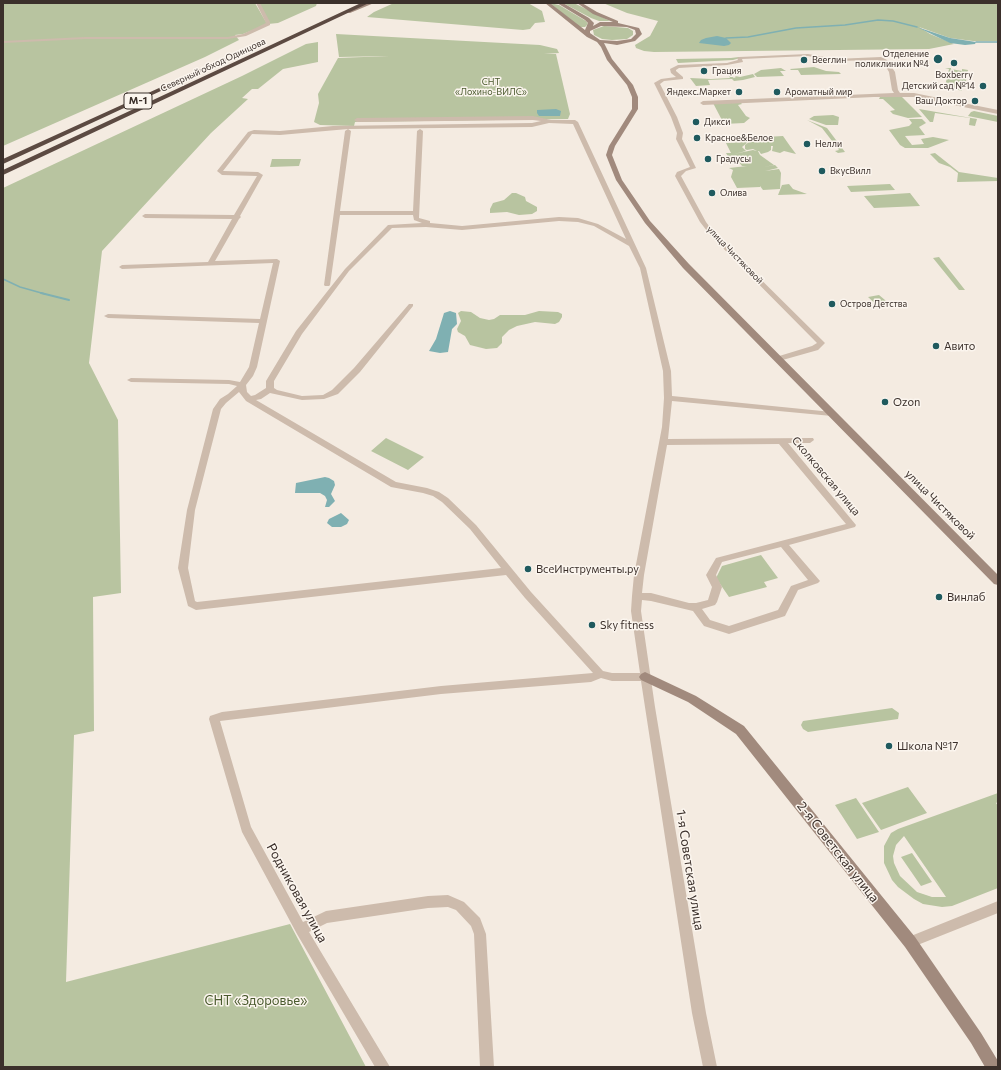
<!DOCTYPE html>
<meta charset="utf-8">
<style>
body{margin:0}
#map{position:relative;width:1001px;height:1070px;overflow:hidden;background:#f4ebe1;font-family:Commissioner,sans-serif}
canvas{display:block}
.frame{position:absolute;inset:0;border:4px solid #3b302b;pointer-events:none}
</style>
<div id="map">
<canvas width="1001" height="1070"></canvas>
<div class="frame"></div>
</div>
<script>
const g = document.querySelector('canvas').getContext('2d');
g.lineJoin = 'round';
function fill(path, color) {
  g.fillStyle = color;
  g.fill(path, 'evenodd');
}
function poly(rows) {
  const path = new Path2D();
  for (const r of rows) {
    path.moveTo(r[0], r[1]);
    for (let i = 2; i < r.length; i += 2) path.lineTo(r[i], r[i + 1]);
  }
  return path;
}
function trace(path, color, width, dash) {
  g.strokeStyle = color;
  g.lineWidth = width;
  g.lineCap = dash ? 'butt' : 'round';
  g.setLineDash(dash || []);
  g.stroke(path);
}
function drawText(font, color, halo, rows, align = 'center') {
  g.font = font + ' Commissioner,sans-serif';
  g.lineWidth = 3;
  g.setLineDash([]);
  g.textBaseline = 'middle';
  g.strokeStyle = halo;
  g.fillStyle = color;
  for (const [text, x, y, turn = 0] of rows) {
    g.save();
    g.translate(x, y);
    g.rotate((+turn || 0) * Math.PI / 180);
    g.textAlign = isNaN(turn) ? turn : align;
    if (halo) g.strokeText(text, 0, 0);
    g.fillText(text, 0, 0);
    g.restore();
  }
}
fill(poly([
 [3,3,255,3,266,22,259,3,317,3,316,6,278,23,268,24,243,34,235,35,239,40,205,57,3,146],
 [394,3,528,3,542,11,545,22,535,23,530,29,523,30,367,17,374,12],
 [550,3,559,5,586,21,588,24,585,27,579,27],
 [563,3,574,3,610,21,599,21,591,18],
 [603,3,998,3,998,41,973,41,950,38,919,27,930,34,954,44,929,49,654,52,644,51,636,48,635,45,650,36,658,21,627,13],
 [604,26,628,28,633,31,633,35,627,39,612,40,602,39,594,35,593,30],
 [336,34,540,45,557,49,559,53,544,54,556,54,570,114,568,119,355,122,354,126,320,125,314,122,319,103,318,94,338,58,389,56,339,57],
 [318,42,318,62,283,69,258,89,252,89,242,98,248,99,211,133,102,251,89,363,118,420,121,593,93,597,94,731,74,735,66,982,290,924,366,1067,3,1067,3,188,242,76,306,44],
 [739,57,740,58,733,60,678,63,676,59,731,58],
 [814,67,826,71,839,72,841,74,801,75,798,70,791,70,790,69],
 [781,68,786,71,780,71,784,76,757,77,754,74,761,70],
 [945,68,951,68,951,69,962,71,962,69,968,70,966,81,961,83,961,85,962,91,945,86,949,69],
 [753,74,755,77,743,80,734,81,732,79,708,80,710,85,696,86,690,78,711,79,730,78,729,76,731,76,734,78,736,77,735,76,740,77],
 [880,97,902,97,922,117,908,118,893,114,890,111,895,110,883,99,879,99],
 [713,103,741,103,742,104,738,105,746,116,750,118,744,123,724,124],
 [919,109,977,119,975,126,969,125,970,118,935,113,933,122,930,122],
 [974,111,998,116,998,122,968,116,971,112],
 [833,115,839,117,838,125,826,125,809,119,814,116],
 [909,119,922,119,926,123,919,127,925,135,905,136,912,145,924,144,921,139,933,137,949,140,928,148,905,148,900,145,889,130,909,126,912,123],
 [807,120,827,128,845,152,838,153,835,151,839,150,822,128],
 [783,136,790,146,777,147,790,146,796,154,784,151,780,153,772,151,773,146,771,146,771,150,768,152,761,154,759,151,758,151,760,155,774,165,763,167,775,165,778,168,765,171,779,169,781,173,780,189,763,190,760,186,760,187,737,188,731,177,733,170,729,168,747,166,742,166,737,160,730,160,726,153,731,153,726,143,748,142,742,147,746,151,734,154,753,150,757,151,753,149,747,150,745,149,745,145,749,142,761,142,765,137],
 [935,153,959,172,998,178,998,181,957,182,958,173,950,167,939,163,930,154],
 [272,159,301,159,299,166,270,167],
 [789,184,793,189,807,194,778,195,782,185],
 [890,184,895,190,851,192,847,186],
 [512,193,516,193,525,197,526,201,537,207,537,211,532,214,519,215,507,212,490,213,490,209,493,203,504,200],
 [910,193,920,206,874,208,864,196],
 [939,257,965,290,959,290,933,258],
 [879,295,891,305,880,308,868,297],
 [461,311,471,312,480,318,489,320,494,319,500,315,525,315,539,311,558,312,562,314,562,317,559,322,555,324,535,322,517,326,509,330,502,337,502,343,497,348,486,349,470,345,465,336,458,332,457,329,461,321,458,313],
 [386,438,424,457,408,470,371,451],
 [761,555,778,578,764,582,767,587,729,597,716,578,722,566],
 [892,708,899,713,898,719,808,732,803,729,801,725,803,721],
 [908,787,927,813,881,830,862,803],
 [998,793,998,802,996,803,998,806,998,888,952,906,942,907,923,904,914,899,898,887,892,880,884,863,884,846,891,833,898,829],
 [904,836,946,897,932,897,917,892,900,876,894,863,893,856,896,845],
 [856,798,879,832,857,839,835,805],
 [912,853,932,882,921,886,901,857]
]), '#b8c4a0');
fill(poly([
 [917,27,950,38,976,42,975,44,965,45,950,43],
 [717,36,726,38,731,43,729,45,724,46,699,43,701,40,706,38],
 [556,109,561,111,560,116,539,116,537,113,537,110],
 [450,311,456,313,457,324,452,329,448,352,440,353,429,351,436,339,444,313],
 [325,477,329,478,334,481,335,485,331,494,335,501,329,507,325,507,327,500,325,496,320,493,295,493,296,483],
 [341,513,349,520,347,524,341,527,332,527,327,523,329,519]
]), '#7fb0b2');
trace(poly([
 [726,38,748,37,796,28,845,25,878,20,893,21,917,27],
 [976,42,998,42],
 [3,279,20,287,45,294]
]), '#7fb0b2', 1.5);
trace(poly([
 [41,293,69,300]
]), '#7fb0b2', 2);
fill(poly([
 [256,3,260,3,270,22,270,25,246,36,228,39,85,39,3,43,3,41,85,37,228,37,243,34,266,23,256,3],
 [808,54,835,59,881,57,887,60,895,72,898,90,900,93,914,93,998,110,998,114,914,97,874,97,703,105,700,103,703,101,894,93,892,90,889,72,883,62,878,60,835,61,808,56,742,59,743,62,727,65,679,68,676,70,676,71,683,77,683,79,664,81,660,84,677,117,683,133,682,139,696,168,686,171,681,176,706,222,715,234,825,343,818,350,779,361,775,359,776,357,812,346,817,343,711,236,700,222,675,176,677,172,690,167,676,139,677,133,671,117,654,83,661,79,676,77,671,73,670,69,678,65,727,63,738,60,737,58,739,57,808,54],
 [533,116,551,120,575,120,578,122,646,268,671,371,672,396,832,412,836,414,832,416,672,401,668,439,813,438,814,440,810,443,788,443,856,525,855,527,789,545,820,581,818,583,798,590,785,616,729,634,704,626,693,611,651,601,642,600,641,611,655,707,706,1013,717,1067,703,1067,692,1013,641,681,612,681,601,678,591,682,441,694,220,721,251,827,303,922,326,911,428,896,448,895,464,902,480,918,486,934,494,1067,480,1067,474,934,471,926,456,910,448,907,428,908,327,923,309,932,390,1067,375,1067,297,934,242,832,209,719,210,716,222,712,441,686,593,673,525,598,506,575,196,610,188,606,178,568,187,510,213,409,220,399,228,394,237,386,229,384,131,382,127,380,131,378,229,380,240,382,249,367,259,323,108,318,104,316,108,314,260,319,273,263,122,269,119,267,122,265,208,262,232,219,145,218,142,216,145,214,234,215,257,176,222,175,217,171,248,132,254,130,280,131,333,126,532,123,541,121,533,120,357,122,354,120,357,118,533,116],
 [549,123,573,124,626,239,598,224,578,218,559,217,462,226,430,223,430,221,419,218,423,131,420,129,417,131,413,211,340,211,351,131,348,129,532,127,549,123],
 [348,129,345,131,324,285,325,286,329,286,330,285,340,215,413,215,414,220,422,223,388,225,345,269,296,331,266,381,266,388,255,395,251,396,247,392,246,385,253,376,257,367,280,261,277,259,215,261,239,219,241,217,240,216,263,175,258,172,223,171,252,134,280,135,348,129],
 [559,221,578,222,594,226,629,246,640,268,663,371,664,398,662,427,634,575,632,596,631,611,640,673,612,673,603,671,531,592,476,525,448,498,439,492,427,488,396,482,256,400,261,399,270,393,302,400,324,399,338,394,360,372,413,306,413,304,409,304,354,368,332,390,323,395,302,396,277,390,274,388,274,381,302,334,349,271,392,228,426,227,462,230,559,221],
 [239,392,246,401,391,487,423,493,433,496,442,502,470,529,501,568,197,602,195,601,188,568,195,510,221,409,226,403,239,392],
 [779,444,846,524,716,558,706,575,712,587,708,600,696,603,689,603,651,593,642,593,644,575,667,445,779,444],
 [781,547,808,580,791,586,778,610,729,626,710,620,702,609,715,605,717,602,722,587,716,575,722,562,781,547],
 [998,901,998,913,910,948,906,946,904,942,906,938,998,901]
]), '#cdbbac');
fill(poly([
 [367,3,374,3,350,13,345,12,367,3],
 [545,3,550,3,585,30,588,23,585,20,557,3,563,3,589,18,594,23,593,26,600,22,613,22,593,14,577,3,582,3,597,12,618,21,618,23,639,28,642,34,635,41,617,45,604,43,612,59,633,85,638,97,638,109,615,146,612,155,622,180,650,221,689,264,998,575,998,585,994,584,683,268,645,223,616,180,606,155,609,146,632,109,632,97,627,85,607,60,601,47,597,42,587,37,545,3],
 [601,26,627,27,635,30,636,34,631,39,617,41,600,40,590,33,590,31,601,26],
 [645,672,696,696,744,726,915,937,981,1033,998,1061,998,1067,985,1067,971,1043,905,947,736,734,688,702,641,680,639,677,641,674,645,672]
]), '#a18a7d');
fill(poly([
 [361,3,369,3,3,175,3,170,361,3],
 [225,58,230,59,3,164,3,159,225,58]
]), '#5c4a42');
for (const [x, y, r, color] of [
 [938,59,5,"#1f5a5e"],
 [804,60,4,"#1f5a5e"],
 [954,63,4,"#1f5a5e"],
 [704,71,4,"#1f5a5e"],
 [983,86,4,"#1f5a5e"],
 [739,92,4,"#1f5a5e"],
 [777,92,4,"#1f5a5e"],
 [975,101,4,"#1f5a5e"],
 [696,122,4,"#1f5a5e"],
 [697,138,4,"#1f5a5e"],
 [807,144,4,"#1f5a5e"],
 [708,159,4,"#1f5a5e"],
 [822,171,4,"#1f5a5e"],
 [712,193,4,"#1f5a5e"],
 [832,304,4,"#1f5a5e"],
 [936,346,4,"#1f5a5e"],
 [885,402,4,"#1f5a5e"],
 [528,569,4,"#1f5a5e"],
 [939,597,4,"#1f5a5e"],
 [592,625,4,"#1f5a5e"],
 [889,746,4,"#1f5a5e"]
]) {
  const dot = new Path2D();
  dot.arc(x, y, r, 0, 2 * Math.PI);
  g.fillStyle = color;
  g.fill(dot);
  trace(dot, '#fbf5ee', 1.5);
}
drawText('9px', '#3b302b', '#fbf5ee', [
 ["Отделение",929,54,"right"],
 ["поликлиники №4",929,64,"right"],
 ["Beerлин",812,60],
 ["Грация",712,71],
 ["Boxberry",954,75,"center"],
 ["Детский сад №14",975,86,"right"],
 ["Яндекс.Маркет",731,92,"right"],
 ["Ароматный мир",785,92],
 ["Ваш Доктор",967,101,"right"],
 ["Дикси",704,122],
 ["Красное&Белое",705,138],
 ["Нелли",815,144],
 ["Градусы",716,159],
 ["ВкусВилл",830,171],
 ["Олива",720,193],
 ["Остров Детства",840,304]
], 'left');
drawText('9px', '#3b302b', '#fbf5ee', [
 ["Северный обход Одинцова",213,65,-25],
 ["улица Чистяковой",735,255,46]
]);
drawText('9px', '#4a5a2e', '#fbf5ee', [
 ["СНТ",491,82],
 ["«Лохино-ВИЛС»",491,92]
]);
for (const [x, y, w] of [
 [138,101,28]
]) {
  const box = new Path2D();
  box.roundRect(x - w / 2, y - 8, w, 16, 3);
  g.fillStyle = '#fbf5ee';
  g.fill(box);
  trace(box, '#3b302b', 1);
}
drawText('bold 10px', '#3b302b', null, [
 ["М-1",138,101]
]);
drawText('11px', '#3b302b', '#fbf5ee', [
 ["Авито",944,346],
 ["Ozon",893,402],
 ["ВсеИнструменты.ру",536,569],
 ["Винлаб",947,597],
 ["Sky fitness",600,625],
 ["Школа №17",897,746]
], 'left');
drawText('11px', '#3b302b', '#fbf5ee', [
 ["Сколковская улица",826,476,50],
 ["улица Чистяковой",940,505,45]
]);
drawText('13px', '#3b302b', '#fbf5ee', [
 ["2-я Советская улица",838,852,52],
 ["1-я Советская улица",690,870,81],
 ["Родниковая улица",297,893,61]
]);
drawText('13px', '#4a5a2e', '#fbf5ee', [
 ["СНТ «Здоровье»",256,1001]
]);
</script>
